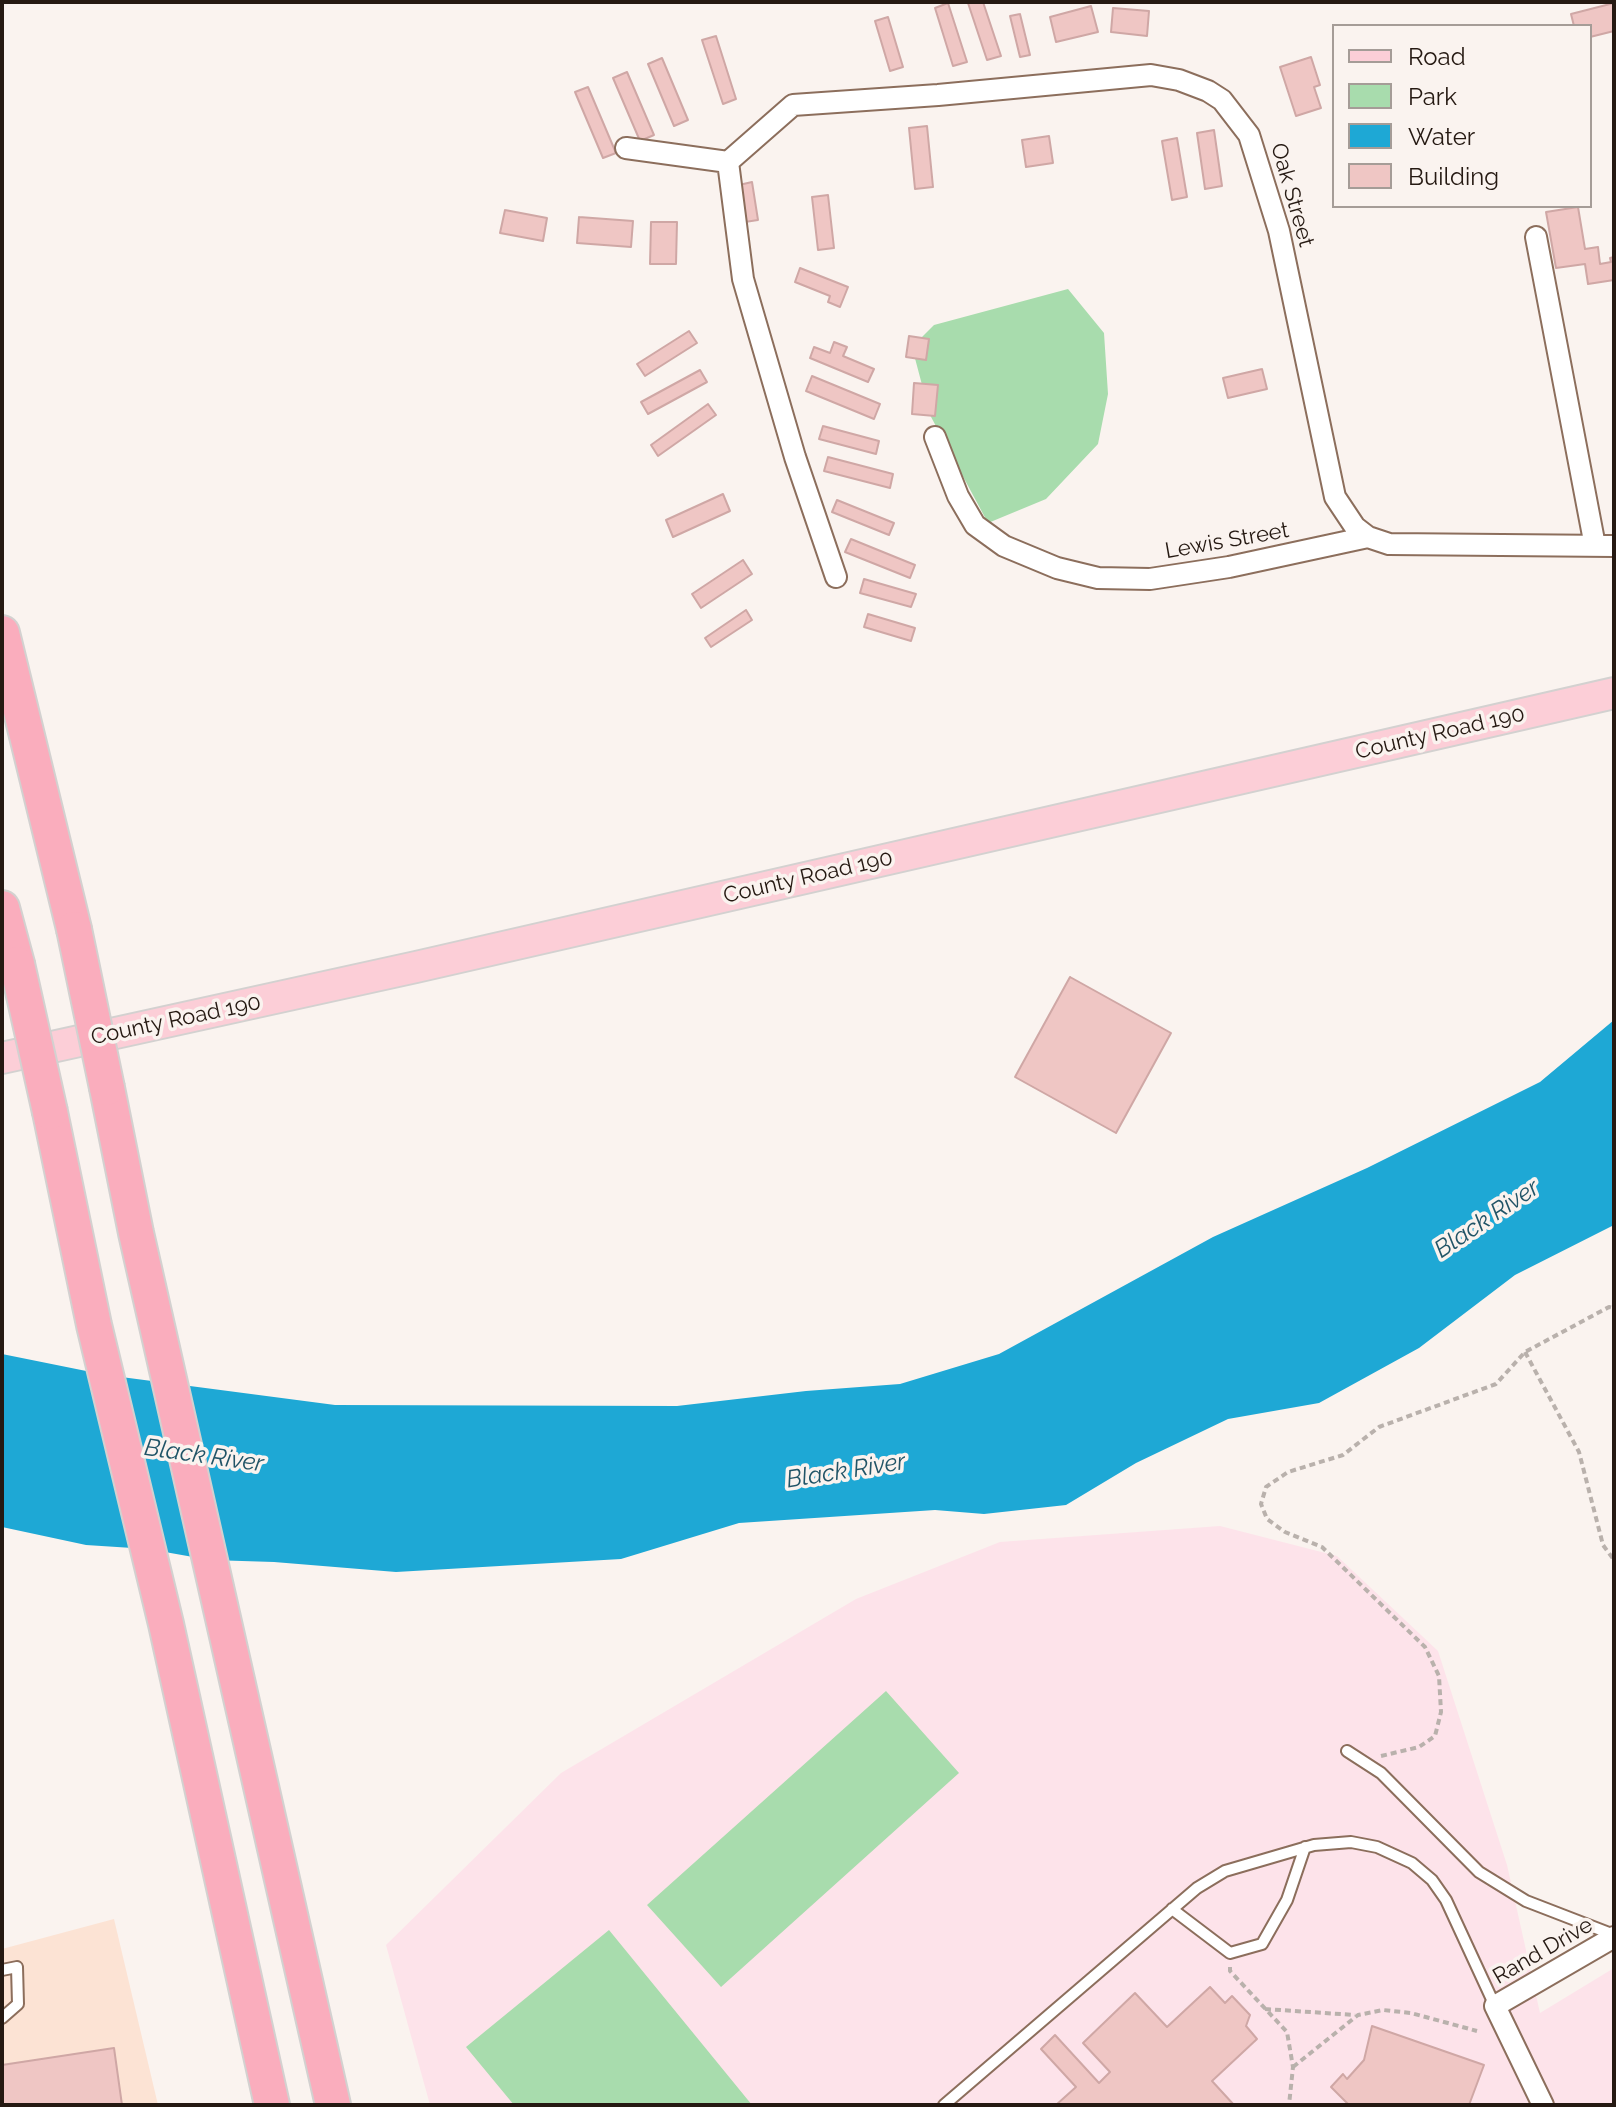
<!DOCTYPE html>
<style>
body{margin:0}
#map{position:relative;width:1616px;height:2107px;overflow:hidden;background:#faf3ef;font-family:Raleway,sans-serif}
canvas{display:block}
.frame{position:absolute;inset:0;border:4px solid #251912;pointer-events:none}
.legend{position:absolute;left:1332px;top:24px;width:260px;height:184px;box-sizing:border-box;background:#faf3ef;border:2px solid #a59c97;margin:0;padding:10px 14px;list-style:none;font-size:24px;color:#251912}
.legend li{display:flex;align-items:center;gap:16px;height:40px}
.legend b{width:40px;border:2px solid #a59c97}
</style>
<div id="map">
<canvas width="1616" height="2107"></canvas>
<div class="frame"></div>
<ul class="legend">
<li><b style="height:10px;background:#fcced7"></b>Road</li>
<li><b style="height:22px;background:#a8dcad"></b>Park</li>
<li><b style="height:22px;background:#1ea8d5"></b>Water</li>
<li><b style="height:22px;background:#efc6c4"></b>Building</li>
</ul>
</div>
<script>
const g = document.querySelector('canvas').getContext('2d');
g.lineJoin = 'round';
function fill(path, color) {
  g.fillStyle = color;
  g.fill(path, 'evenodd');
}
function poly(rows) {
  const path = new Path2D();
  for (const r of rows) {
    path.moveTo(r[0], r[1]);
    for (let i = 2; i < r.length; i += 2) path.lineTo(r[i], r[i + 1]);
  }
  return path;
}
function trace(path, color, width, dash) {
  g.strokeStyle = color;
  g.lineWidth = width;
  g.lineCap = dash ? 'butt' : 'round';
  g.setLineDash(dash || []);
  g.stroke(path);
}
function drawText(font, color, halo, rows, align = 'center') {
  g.font = font + ' Raleway,sans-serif';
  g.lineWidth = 7;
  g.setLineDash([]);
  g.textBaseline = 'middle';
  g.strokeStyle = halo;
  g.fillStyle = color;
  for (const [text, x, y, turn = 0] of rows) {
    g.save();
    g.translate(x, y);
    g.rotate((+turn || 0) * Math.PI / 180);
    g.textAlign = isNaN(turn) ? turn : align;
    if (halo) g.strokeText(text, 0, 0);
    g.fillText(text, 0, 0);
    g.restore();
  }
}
fill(poly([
 [114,1919,158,2105,2,2105,2,1949]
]), '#fce3d4');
fill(poly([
 [1220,1526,1337,1556,1438,1651,1507,1865,1540,2013,1614,1968,1614,2105,430,2105,386,1945,561,1773,856,1599,1000,1542]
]), '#fde3ea');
fill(poly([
 [1068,289,1104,333,1108,394,1098,444,1046,499,988,523,930,415,912,347,934,325],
 [886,1691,959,1773,721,1987,647,1905],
 [609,1930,752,2105,514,2105,466,2047]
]), '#a8dcad');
fill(poly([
 [1614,1020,1614,1225,1515,1275,1419,1348,1319,1403,1228,1419,1136,1463,1066,1505,984,1514,935,1510,739,1523,621,1559,396,1572,274,1562,210,1560,148,1549,86,1545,2,1527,2,1354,106,1375,335,1405,677,1406,806,1391,900,1384,999,1354,1213,1237,1367,1168,1540,1082]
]), '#1ea8d5');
const building = poly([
 [983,2,1001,56,987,60,968,3,983,2],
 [948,3,967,62,953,66,935,8,948,3],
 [1614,3,1614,31,1590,37,1590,26,1574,26,1571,14,1614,3],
 [1091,6,1098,32,1056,42,1050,17,1091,6],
 [1113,8,1149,11,1147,36,1111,32,1113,8],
 [1020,14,1030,55,1020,57,1010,16,1020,14],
 [888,17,903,67,890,71,875,21,888,17],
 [716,36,736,99,723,104,702,40,716,36],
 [1311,57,1320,85,1314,87,1321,108,1296,116,1280,67,1311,57],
 [662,58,688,120,674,126,648,64,662,58],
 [627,72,654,135,640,141,613,78,627,72],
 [588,87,616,153,603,158,575,92,588,87],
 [927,126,933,187,915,189,909,128,927,126],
 [1214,130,1222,186,1205,189,1197,133,1214,130],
 [1049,136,1053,163,1026,167,1022,140,1049,136],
 [1177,138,1187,197,1172,200,1162,141,1177,138],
 [752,182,758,220,745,222,739,185,752,182],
 [828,195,834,248,818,250,812,197,828,195],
 [1578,207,1585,249,1598,247,1600,264,1611,262,1610,258,1614,257,1614,280,1588,284,1585,264,1556,268,1546,212,1578,207],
 [505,210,547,218,543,241,500,233,505,210],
 [579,217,633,221,631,247,577,243,579,217],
 [651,222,677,222,676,264,650,264,651,222],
 [800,268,848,287,840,307,828,302,830,296,795,282,800,268],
 [689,331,697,343,645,376,637,364,689,331],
 [909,336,929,339,926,360,906,357,909,336],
 [834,342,847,347,843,356,874,369,868,382,810,358,814,347,830,353,834,342],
 [1262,369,1267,389,1228,398,1223,378,1262,369],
 [700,370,707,382,648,414,641,402,700,370],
 [812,376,880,404,874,419,806,391,812,376],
 [914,383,938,385,935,416,912,414,914,383],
 [708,404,716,415,658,456,651,445,708,404],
 [823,426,879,441,876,454,819,439,823,426],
 [828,457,893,474,890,488,824,471,828,457],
 [723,494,730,511,673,537,666,520,723,494],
 [837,500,894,523,889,535,832,512,837,500],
 [851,539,915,565,910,578,845,552,851,539],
 [743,560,752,574,701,608,692,594,743,560],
 [864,579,916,594,911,607,860,593,864,579],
 [746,610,752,620,711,647,705,638,746,610],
 [868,614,915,628,911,641,864,627,868,614],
 [1070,977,1171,1033,1116,1133,1015,1077,1070,977],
 [1210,1987,1225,2003,1232,1996,1250,2015,1246,2026,1257,2039,1212,2081,1234,2105,1056,2105,1076,2087,1041,2049,1055,2035,1099,2083,1110,2072,1083,2043,1135,1993,1167,2027,1210,1987],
 [1372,2026,1484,2065,1469,2105,1349,2105,1331,2087,1343,2074,1347,2079,1364,2060,1372,2026],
 [114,2048,122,2105,2,2105,2,2065,114,2048]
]);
fill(building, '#efc6c4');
trace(building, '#cfa7a5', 2);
const lane = poly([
 [1347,1751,1381,1773,1479,1872,1526,1901,1614,1935],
 [1172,1909,1230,1953,1262,1944,1287,1900,1305,1847],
 [2,1970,17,1967,18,2004,2,2018],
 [944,2105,1197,1888,1225,1871,1314,1845,1351,1842,1377,1847,1412,1863,1432,1880,1446,1900,1495,2006]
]);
const street = poly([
 [626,148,728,162],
 [1536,237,1595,546],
 [935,437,958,496,975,525,1004,546,1057,568,1098,578,1150,579,1229,567,1368,537,1389,544,1614,546],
 [836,577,795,457,743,279,728,162,793,105,938,95,1151,75,1179,80,1208,91,1222,100,1249,135,1279,231,1335,497,1355,527,1368,537],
 [1543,2105,1495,2006,1614,1937]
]);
const primary = poly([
 [2,1058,416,967,1614,693]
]);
const highway = poly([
 [2,633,74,929],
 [2,908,17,964],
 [107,1088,136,1233,333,2105],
 [50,1112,94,1325,166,1624,272,2105]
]);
trace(lane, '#8c6e5c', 14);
trace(street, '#8c6e5c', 24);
trace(primary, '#d3d1d0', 34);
trace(highway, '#d3d1d0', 38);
trace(poly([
 [1525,1352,1579,1452,1603,1545,1614,1560],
 [1381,1756,1419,1747,1435,1736,1441,1712,1439,1676,1425,1647,1322,1547,1285,1532,1267,1519,1261,1504,1266,1487,1288,1472,1343,1455,1379,1427,1496,1384,1525,1352,1609,1307,1614,1308],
 [1230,1967,1230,1971,1287,2032,1293,2067,1289,2105],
 [1265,2009,1355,2015],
 [1293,2067,1358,2015,1383,2010,1411,2013,1477,2031]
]), '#b9b1ac', 4, [6, 4]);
trace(lane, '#fff', 10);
trace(street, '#fff', 20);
trace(primary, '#fcced7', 30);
trace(highway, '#faadbd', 34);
const highwayBridge = poly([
 [74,929,107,1088],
 [17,964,50,1112]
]);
trace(highwayBridge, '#d3d1d0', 38, []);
trace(highwayBridge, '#faadbd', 34);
drawText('22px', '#251912', '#faf3ef', [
 ["Oak Street",1292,195,74],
 ["Lewis Street",1227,541,-10],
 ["County Road 190",1440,733,-13],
 ["County Road 190",808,877,-13],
 ["County Road 190",176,1020,-12],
 ["Rand Drive",1543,1951,-30]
]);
drawText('italic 24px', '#215467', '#faf3ef', [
 ["Black River",1487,1219,-34],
 ["Black River",204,1456,8],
 ["Black River",846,1471,-9]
]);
</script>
